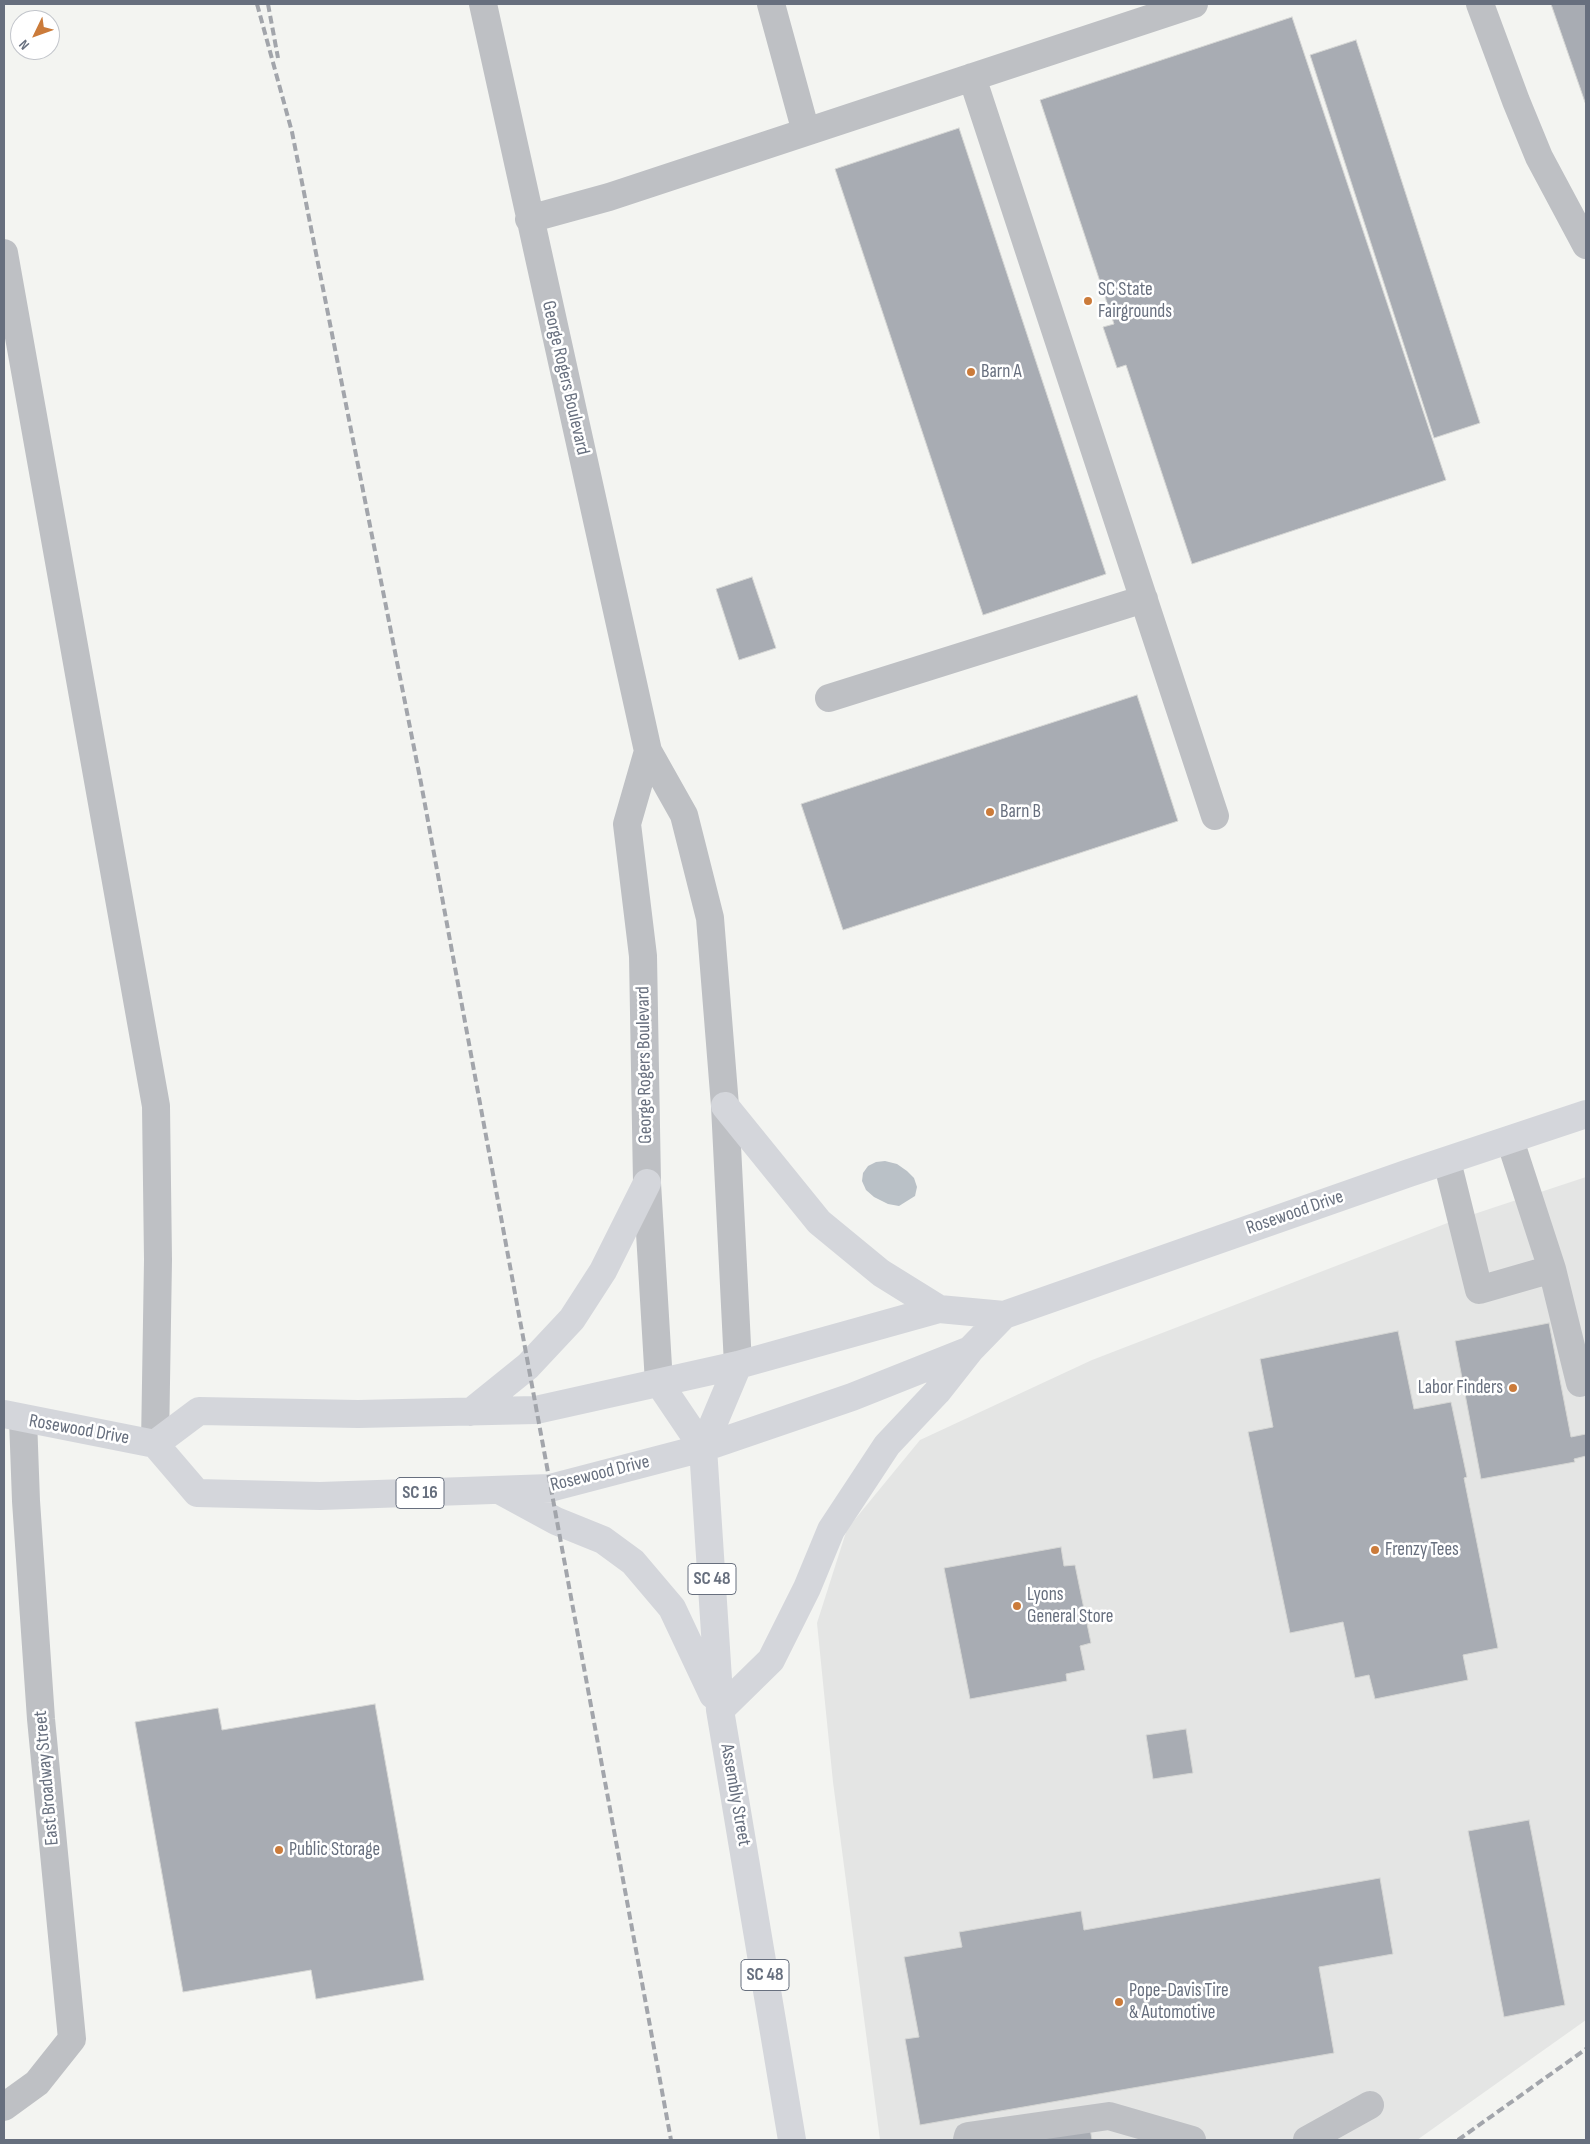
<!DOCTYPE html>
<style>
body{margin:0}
#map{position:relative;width:1590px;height:2144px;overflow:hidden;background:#f3f4f1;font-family:"Sofia Sans Condensed",sans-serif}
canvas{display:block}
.frame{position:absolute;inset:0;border:5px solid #676f7e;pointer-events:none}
.north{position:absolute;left:10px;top:10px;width:50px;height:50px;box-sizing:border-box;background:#fff;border:1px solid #c2c5cb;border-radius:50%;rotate:228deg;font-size:14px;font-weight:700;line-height:20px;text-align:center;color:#676f7e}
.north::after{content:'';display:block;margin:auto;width:18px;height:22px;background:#cb7b3a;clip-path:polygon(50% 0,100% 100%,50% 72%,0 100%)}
</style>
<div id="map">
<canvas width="1590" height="2144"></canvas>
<div class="frame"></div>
<div class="north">N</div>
</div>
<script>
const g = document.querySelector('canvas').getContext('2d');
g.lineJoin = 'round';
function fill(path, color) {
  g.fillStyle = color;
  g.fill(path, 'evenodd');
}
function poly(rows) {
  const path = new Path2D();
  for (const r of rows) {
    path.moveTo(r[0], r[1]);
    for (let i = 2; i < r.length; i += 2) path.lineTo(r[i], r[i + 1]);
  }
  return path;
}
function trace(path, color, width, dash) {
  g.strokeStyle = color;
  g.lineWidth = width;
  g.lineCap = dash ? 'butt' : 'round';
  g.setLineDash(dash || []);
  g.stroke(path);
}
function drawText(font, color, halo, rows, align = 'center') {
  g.font = font + ' "Sofia Sans Condensed",sans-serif';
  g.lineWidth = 5;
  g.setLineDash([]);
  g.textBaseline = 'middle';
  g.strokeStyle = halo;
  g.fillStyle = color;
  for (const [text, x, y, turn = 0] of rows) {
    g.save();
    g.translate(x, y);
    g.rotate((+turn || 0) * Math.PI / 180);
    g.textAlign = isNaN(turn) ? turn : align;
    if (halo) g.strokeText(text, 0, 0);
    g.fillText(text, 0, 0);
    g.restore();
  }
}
fill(poly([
 [1586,1177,1586,2020,1417,2140,880,2140,833,1782,817,1623,847,1529,920,1440,1092,1360,1450,1222]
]), '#e4e5e4');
fill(poly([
 [885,1161,897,1164,907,1171,914,1178,917,1187,915,1196,899,1206,888,1204,874,1197,866,1190,862,1181,863,1173,868,1166,876,1162]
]), '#bac1c7');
const building = poly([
 [1551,4,1586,4,1586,105,1551,4],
 [1292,17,1446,480,1192,564,1126,365,1117,368,1103,327,1114,324,1040,100,1292,17],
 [1356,40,1480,423,1434,438,1310,55,1356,40],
 [959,128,1106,574,983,615,835,169,959,128],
 [752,577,776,648,739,660,716,589,752,577],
 [1137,695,1178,821,843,930,801,804,1137,695],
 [1549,1323,1571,1437,1586,1434,1586,1456,1574,1459,1575,1462,1481,1479,1455,1341,1549,1323],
 [1398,1331,1414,1409,1451,1402,1467,1477,1464,1478,1498,1648,1463,1655,1468,1680,1375,1699,1369,1675,1355,1678,1343,1622,1290,1633,1248,1432,1273,1427,1260,1359,1398,1331],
 [1061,1547,1064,1566,1075,1565,1091,1643,1080,1646,1085,1670,1066,1674,1067,1681,970,1699,944,1568,1061,1547],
 [375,1704,424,1980,316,1999,311,1970,183,1992,135,1722,218,1708,222,1730,375,1704],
 [1186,1729,1193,1773,1153,1779,1146,1735,1186,1729],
 [1529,1820,1565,2005,1504,2017,1468,1831,1529,1820],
 [1380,1878,1393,1954,1319,1967,1334,2053,920,2125,905,2039,919,2037,904,1957,962,1947,959,1932,1081,1911,1084,1930,1380,1878],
 [1090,2128,1092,2140,1024,2140,1090,2128]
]);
fill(building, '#a8acb3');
trace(building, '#d5d6d4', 1);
trace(poly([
 [483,4,648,751,684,815,710,918,725,1106,738,1365],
 [771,4,806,132],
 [1480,4,1516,101,1539,157,1586,245],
 [972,77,1215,816],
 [529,219,609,197,1194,4],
 [4,253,156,1106,158,1260,155,1444],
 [829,698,1144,599],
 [648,751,627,824,643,956,647,1183,659,1383],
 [1510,1140,1552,1269],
 [1447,1161,1479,1290,1552,1269,1580,1383],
 [4,2107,37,2083,72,2039,41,1719,26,1501,23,1419],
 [967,2140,968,2136,1109,2116,1192,2140],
 [1307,2140,1370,2105]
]), '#bec0c4', 28);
trace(poly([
 [725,1106,819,1222,881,1273,939,1309],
 [738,1365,703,1448,720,1710,792,2140],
 [659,1383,703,1448],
 [471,1412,528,1366,572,1319,603,1271,647,1183],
 [4,1414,155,1444,197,1493,320,1496,550,1488,703,1448,852,1397,970,1350],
 [155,1444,199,1411,358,1414,536,1410,738,1365,939,1309,1004,1315,1409,1173,1586,1114],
 [499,1490,556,1521,603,1540,633,1562,672,1608,713,1695],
 [720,1710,771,1660,807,1588,831,1530,887,1445,937,1392,970,1350,1004,1315]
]), '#d4d6db', 28);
trace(poly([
 [257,4,292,132,421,783,671,2140],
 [268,4,278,58],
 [1458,2140,1586,2049]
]), '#a2a5ab', 4, [8, 4]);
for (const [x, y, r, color] of [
 [1088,301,5,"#cb7b3a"],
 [971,372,5,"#cb7b3a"],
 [990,812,5,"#cb7b3a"],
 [1513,1388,5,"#cb7b3a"],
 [1375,1550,5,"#cb7b3a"],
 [1017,1606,5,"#cb7b3a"],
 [279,1850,5,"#cb7b3a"],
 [1119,2002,5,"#cb7b3a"]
]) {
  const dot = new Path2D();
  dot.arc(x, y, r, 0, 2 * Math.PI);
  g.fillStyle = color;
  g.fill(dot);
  trace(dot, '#fff', 2);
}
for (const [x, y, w] of [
 [420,1493,48],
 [712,1579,48],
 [765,1975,48]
]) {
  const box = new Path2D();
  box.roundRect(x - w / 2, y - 15.5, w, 31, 4);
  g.fillStyle = '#fff';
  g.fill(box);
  trace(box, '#676f7e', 1);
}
drawText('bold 18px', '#676f7e', null, [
 ["SC 16",420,1493],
 ["SC 48",712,1579],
 ["SC 48",765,1975]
]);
drawText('19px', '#676f7e', '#fff', [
 ["SC State",1098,290],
 ["Fairgrounds",1098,312],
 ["Barn A",981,372],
 ["Barn B",1000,812],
 ["Labor Finders",1503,1388,"right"],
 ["Frenzy Tees",1385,1550],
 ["Lyons",1027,1595],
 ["General Store",1027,1617],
 ["Public Storage",289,1850],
 ["Pope-Davis Tire",1129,1991],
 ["& Automotive",1129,2013]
], 'left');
drawText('19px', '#676f7e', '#fff', [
 ["George Rogers Boulevard",565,378,77],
 ["George Rogers Boulevard",645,1065,-91],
 ["Rosewood Drive",1295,1213,-19],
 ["Rosewood Drive",79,1430,10],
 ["Rosewood Drive",600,1474,-14],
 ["East Broadway Street",47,1778,-95],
 ["Assembly Street",735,1795,80]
]);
</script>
